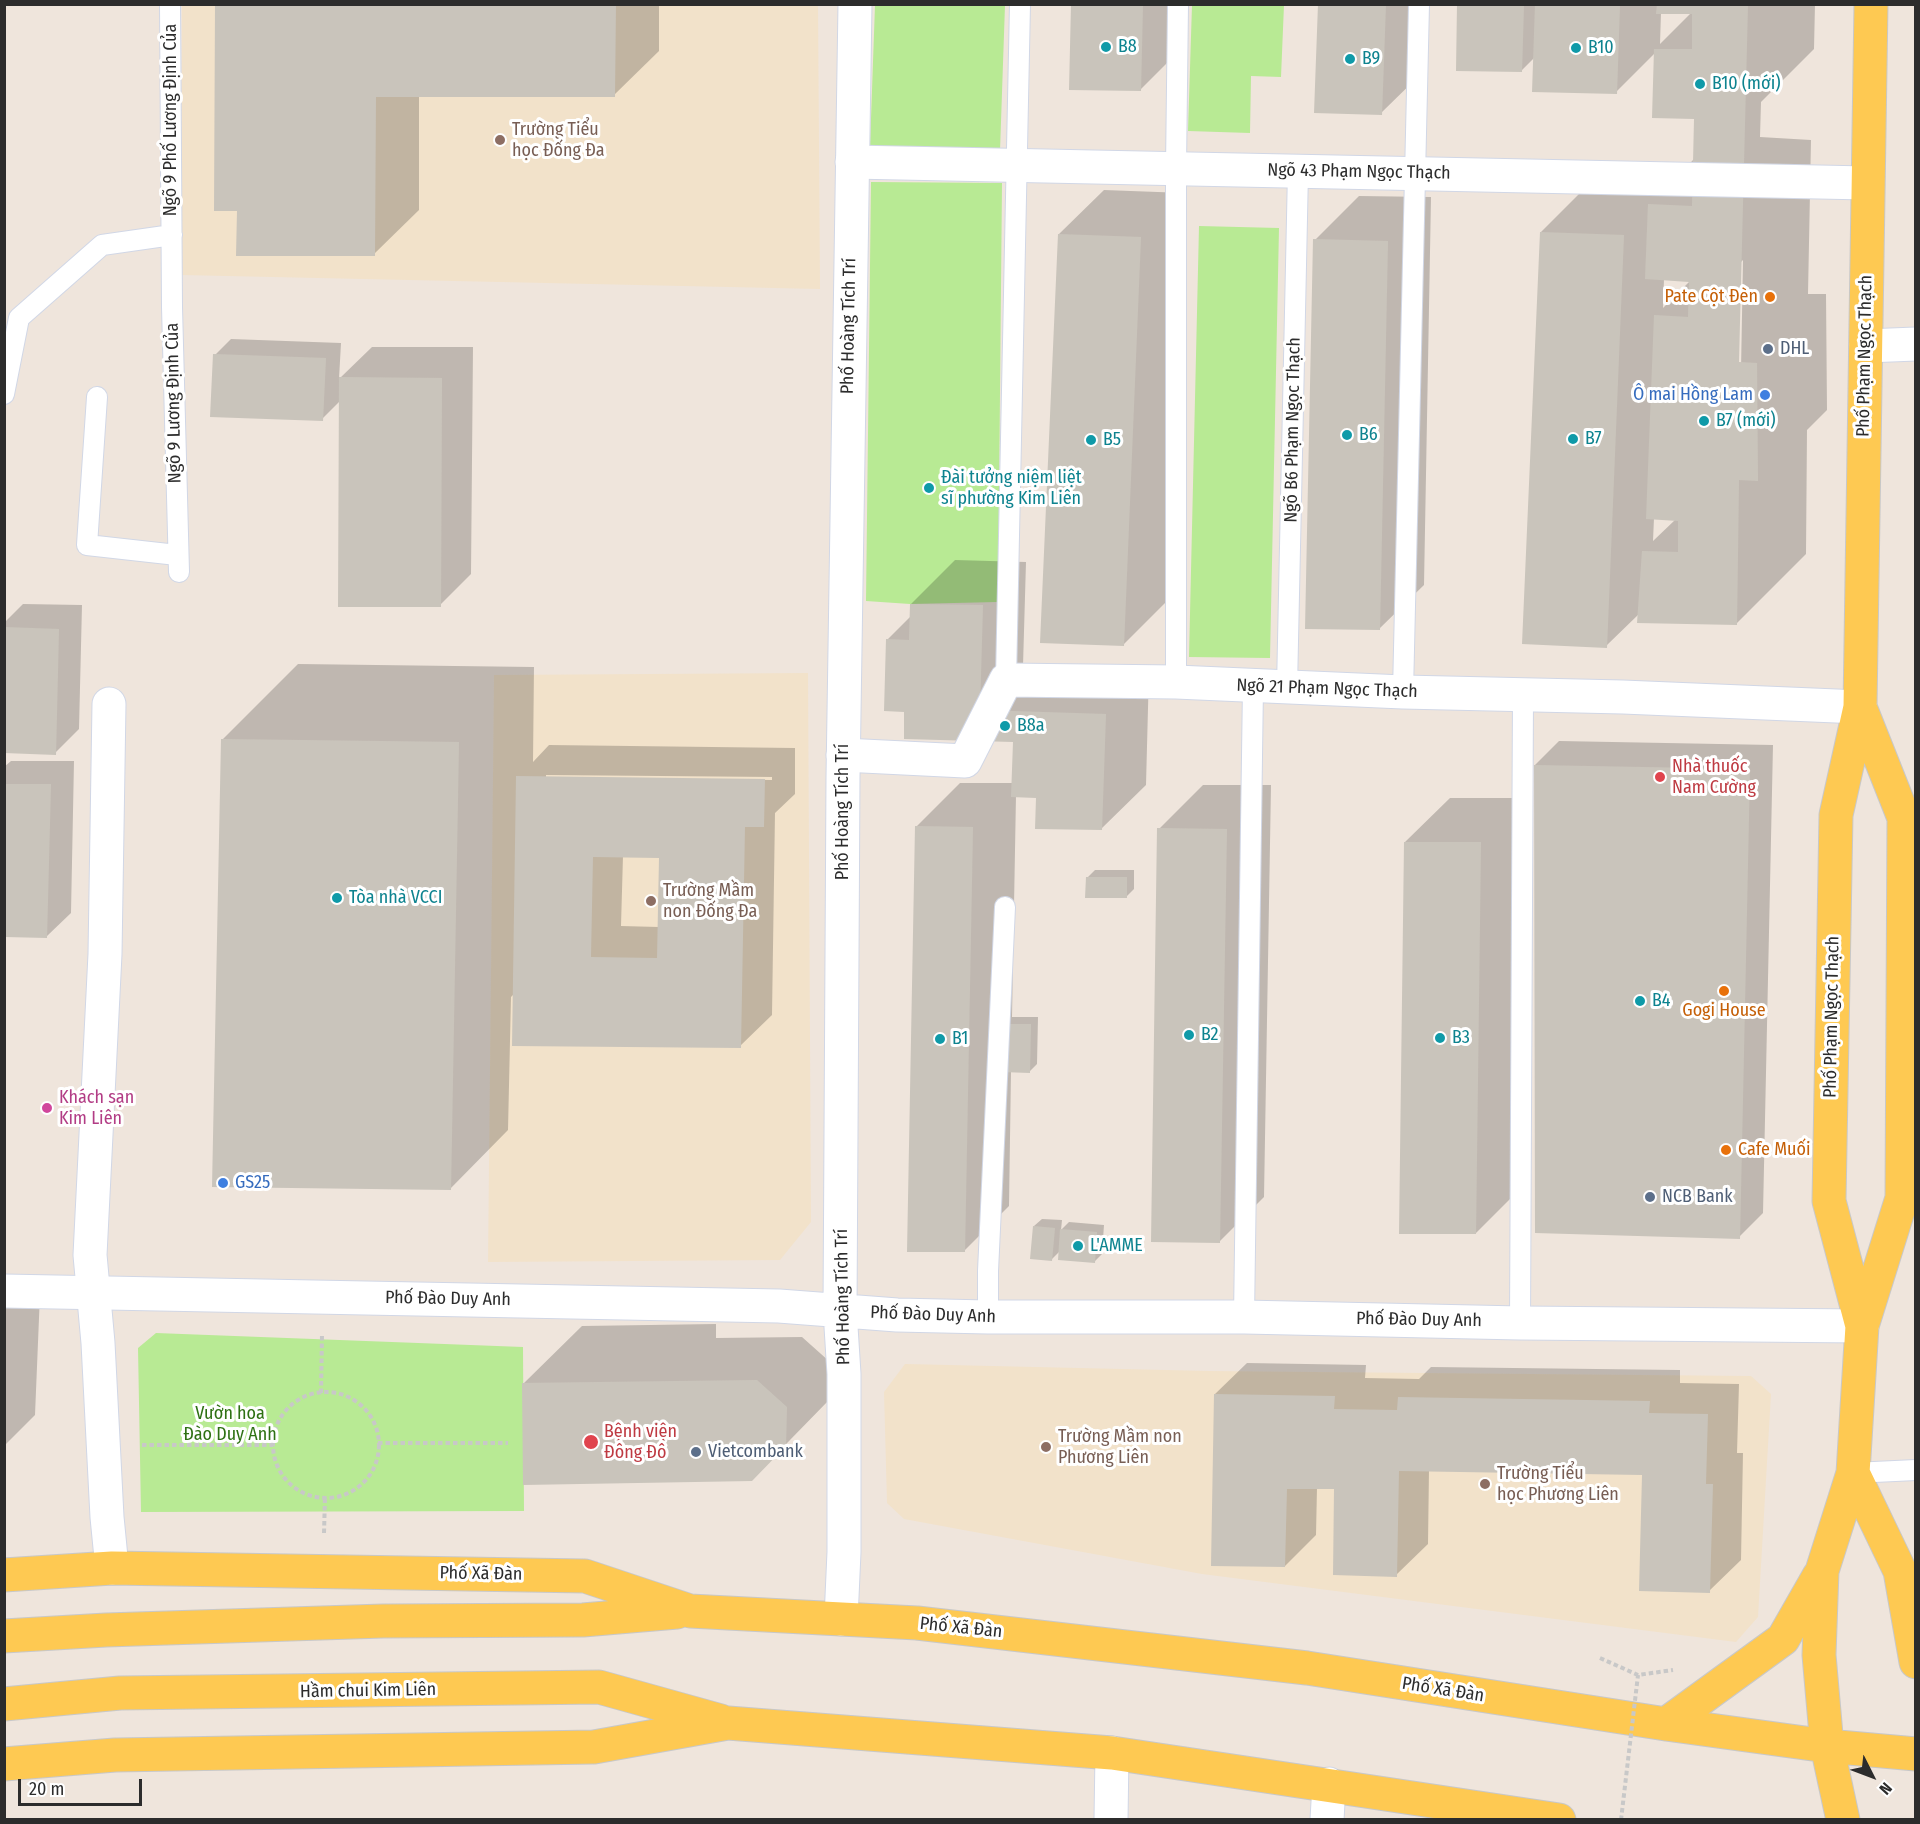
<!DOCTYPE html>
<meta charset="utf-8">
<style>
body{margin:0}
#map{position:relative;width:1920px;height:1824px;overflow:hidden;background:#efe5dc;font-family:"Fira Sans Condensed",sans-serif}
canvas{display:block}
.frame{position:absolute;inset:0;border:6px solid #2c2c2c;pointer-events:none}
.north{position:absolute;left:1842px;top:1746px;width:60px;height:60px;-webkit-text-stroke:4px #fff;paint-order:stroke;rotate:132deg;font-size:16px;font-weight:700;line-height:24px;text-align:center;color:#2c2c2c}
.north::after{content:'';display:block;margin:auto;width:21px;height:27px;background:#2c2c2c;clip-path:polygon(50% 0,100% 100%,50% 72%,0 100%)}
.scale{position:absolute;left:18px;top:1779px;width:124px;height:27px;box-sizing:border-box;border:3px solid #2c2c2c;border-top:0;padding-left:8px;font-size:18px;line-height:21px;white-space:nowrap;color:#2c2c2c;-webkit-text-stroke:4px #fff;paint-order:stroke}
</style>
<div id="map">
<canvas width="1920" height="1824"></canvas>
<div class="frame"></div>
<div class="north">N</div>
<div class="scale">20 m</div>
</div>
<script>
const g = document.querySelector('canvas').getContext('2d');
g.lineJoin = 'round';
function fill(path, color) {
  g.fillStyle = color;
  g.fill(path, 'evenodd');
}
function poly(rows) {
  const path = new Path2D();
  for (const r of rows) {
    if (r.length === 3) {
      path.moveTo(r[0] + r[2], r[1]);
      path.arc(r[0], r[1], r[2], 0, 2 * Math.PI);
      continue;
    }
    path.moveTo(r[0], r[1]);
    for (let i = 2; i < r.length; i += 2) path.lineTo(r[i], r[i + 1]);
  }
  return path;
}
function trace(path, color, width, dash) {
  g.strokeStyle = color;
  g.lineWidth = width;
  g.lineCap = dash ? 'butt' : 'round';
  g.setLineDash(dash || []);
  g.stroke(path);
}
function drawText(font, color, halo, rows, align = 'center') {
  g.font = font + ' "Fira Sans Condensed",sans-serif';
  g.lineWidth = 6;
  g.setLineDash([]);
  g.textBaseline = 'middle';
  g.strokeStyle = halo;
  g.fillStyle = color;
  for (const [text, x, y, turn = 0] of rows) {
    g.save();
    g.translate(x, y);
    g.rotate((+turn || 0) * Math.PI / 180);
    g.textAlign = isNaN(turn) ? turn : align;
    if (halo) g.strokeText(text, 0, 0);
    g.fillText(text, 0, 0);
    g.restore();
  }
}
fill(poly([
 [182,5,818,5,820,289,181,275],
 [808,673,811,1222,780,1260,488,1262,494,675],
 [905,1364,1209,1371,1751,1376,1771,1394,1758,1617,1736,1642,1202,1574,904,1519,887,1503,884,1392]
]), '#f2e2ca');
fill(poly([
 [875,5,1005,5,1000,151,870,147],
 [1192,5,1284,5,1281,77,1251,76,1250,133,1188,131],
 [871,182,1002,183,998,602,910,604,866,601],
 [1199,226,1279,228,1270,658,1189,657],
 [156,1333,523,1347,524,1511,141,1512,138,1348]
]), '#b8ea94');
fill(poly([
 [216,4,659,4,659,51,614,95,419,95,419,210,374,254,238,210],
 [1073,4,1186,4,1185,45,1140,90],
 [1320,4,1428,4,1426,69,1381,113],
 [1459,4,1815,4,1814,49,1761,102,1760,137,1811,140,1808,294,1826,294,1827,410,1807,430,1806,554,1737,623,1640,613,1606,646,1541,232,1585,188,1663,191,1694,159,1697,117,1655,53,1616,92,1535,57,1522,70],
 [1661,12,1692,12,1660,44],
 [1743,260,1741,370,1738,370,1740,263],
 [1664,279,1691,280,1663,308],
 [1654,518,1675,520,1653,541],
 [1104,190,1185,193,1168,600,1124,644,1059,234],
 [1359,196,1431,197,1424,585,1379,629,1315,240],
 [231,339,341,343,339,379,372,347,473,347,471,574,440,605,340,401,322,419,215,355],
 [955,560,1026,562,1023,666,1149,670,1146,785,1101,829,1037,796,1016,795,1012,1017,1038,1017,1037,1064,1030,1071,1011,1071,1009,1206,964,1251,916,827,960,783,1013,783,1015,741,906,710,887,640,911,616,911,604],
 [23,604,82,605,79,729,55,753,4,752,4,623],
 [298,664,534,667,533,762,549,745,795,748,795,794,775,813,772,1015,740,1046,515,993,511,997,508,1130,450,1189,222,740],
 [546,775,772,777,772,780,546,778],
 [623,856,661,857,659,927,621,926],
 [1559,741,1773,745,1763,1213,1739,1237,1535,765],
 [11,761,74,761,71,913,47,936,4,936,4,767],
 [1203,785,1271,785,1264,1197,1220,1241,1159,829],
 [1450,798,1525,798,1520,1189,1476,1233,1405,842],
 [1095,870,1134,870,1134,889,1126,897,1087,878],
 [1042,1219,1062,1220,1061,1230,1069,1222,1104,1225,1102,1254,1095,1261,1060,1251,1052,1259,1034,1226],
 [4,1294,40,1294,35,1415,4,1446],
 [716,1324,716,1338,802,1337,830,1362,829,1400,751,1480,523,1384,582,1326],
 [1247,1363,1366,1365,1365,1378,1419,1379,1431,1367,1680,1370,1680,1383,1739,1384,1737,1453,1743,1453,1741,1560,1709,1591,1643,1474,1429,1470,1428,1544,1396,1575,1336,1488,1317,1488,1316,1535,1285,1566,1215,1394]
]), '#0003');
fill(poly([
 [215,4,616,4,615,97,376,97,375,256,236,256,237,211,214,211],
 [1071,4,1143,4,1141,91,1069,90],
 [1318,4,1386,4,1382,115,1314,113],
 [1457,4,1524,4,1522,72,1456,71],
 [1657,4,1748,4,1739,362,1757,363,1758,481,1739,480,1737,625,1637,623,1642,551,1678,552,1678,521,1646,519,1654,315,1688,317,1689,282,1645,279,1648,204,1692,206,1694,119,1652,118,1654,49,1692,49,1692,14,1656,14],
 [1535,5,1620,5,1617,94,1532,92],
 [1540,232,1624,235,1607,648,1522,644],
 [1058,234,1141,237,1124,646,1040,643],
 [1313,239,1388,241,1380,630,1305,629],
 [213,354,326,358,323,421,210,417],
 [339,377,442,378,441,607,338,607],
 [910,604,983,605,980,710,1106,714,1102,830,1035,829,1036,798,1011,797,1013,742,904,739,904,712,884,711,886,639,909,640],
 [4,627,59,629,56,755,4,753],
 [221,739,459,742,451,1190,212,1187],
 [1534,765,1750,769,1740,1239,1535,1233],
 [516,776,765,779,764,827,745,827,741,1048,512,1046],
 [593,857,659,858,657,958,591,957],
 [5,784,51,784,47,938,5,937],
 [915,826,973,827,965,1252,907,1252],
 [1157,828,1227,829,1220,1243,1151,1242],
 [1404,842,1481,842,1476,1234,1399,1234],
 [1086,877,1127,877,1127,898,1085,898],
 [1002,1024,1031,1024,1030,1073,1002,1072],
 [1033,1226,1055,1228,1052,1261,1030,1259],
 [1060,1229,1097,1232,1095,1263,1058,1260],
 [757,1380,787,1407,786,1446,752,1481,523,1485,522,1383],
 [1214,1394,1335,1396,1334,1409,1397,1410,1398,1397,1650,1401,1649,1413,1708,1414,1706,1484,1713,1484,1710,1593,1639,1591,1642,1475,1399,1471,1397,1577,1333,1575,1334,1489,1287,1489,1285,1567,1211,1566]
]), '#c9c4bb');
const lane = poly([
 [170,4,172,307,179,572],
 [4,394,19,318,102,245,172,235],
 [97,397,87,545,177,555],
 [1006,680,1020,4],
 [1176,682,1176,168,1178,4],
 [1287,688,1298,171],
 [1403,692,1419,4],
 [988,1317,988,1271,1005,907],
 [1244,1317,1253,686],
 [1520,1323,1523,695],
 [1853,1473,1916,1470]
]);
const street = poly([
 [852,162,1867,183],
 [1866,346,1916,344],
 [109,704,105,954,90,1255,98,1343,107,1517,112,1568],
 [843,755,965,761,1006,680,1176,682,1403,692,1623,697,1860,707],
 [1111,1820,1112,1753],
 [1327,1820,1329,1784]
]);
const secondary = poly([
 [4,1291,779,1306,897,1315,988,1317,1244,1317,1520,1323,1862,1326],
 [841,1619,844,1552,844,1374,840,1311,843,777,855,4]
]);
const primary = poly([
 [1862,1326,1829,1201,1836,815,1860,707,1871,4],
 [1853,1473,1900,1571,1916,1662],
 [4,1575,112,1568,585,1576,690,1611,917,1623,1307,1668,1666,1724,1827,1746,1916,1754],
 [4,1636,106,1630,383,1621,583,1620,677,1612],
 [4,1704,120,1693,599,1687,721,1721],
 [1666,1724,1783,1639,1819,1576],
 [4,1764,115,1755,594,1747,728,1723,1112,1753,1559,1820],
 [1843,1820,1827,1746,1819,1655,1822,1571,1853,1473,1862,1326,1902,1198,1904,818,1860,707]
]);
trace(lane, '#d1d7e6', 22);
trace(street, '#d1d7e6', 35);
trace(secondary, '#d1d7e6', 35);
trace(primary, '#c8c8c8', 35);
trace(poly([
 [326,1445,53],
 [321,1393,322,1334],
 [378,1443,508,1443],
 [142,1445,273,1445],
 [324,1533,325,1497],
 [1600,1658,1638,1675,1673,1670]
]), '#c8c8c8', 4, [4.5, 3]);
trace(lane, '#fff', 20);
trace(street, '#fff', 33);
trace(secondary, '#fff', 33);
trace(primary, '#fec952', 33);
trace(poly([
 [1621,1820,1638,1675]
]), '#c8c8c8', 4, [4.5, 3]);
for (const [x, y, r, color] of [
 [1106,47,6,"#0f9aa8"],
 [1576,48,6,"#0f9aa8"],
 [1350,59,6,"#0f9aa8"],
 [1700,84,6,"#0f9aa8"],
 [500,140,6,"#8d6e63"],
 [1770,297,6,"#e8710a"],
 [1768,349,6,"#5c6f8a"],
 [1765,395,6,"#3f7fe0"],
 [1704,421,6,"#0f9aa8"],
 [1347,435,6,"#0f9aa8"],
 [1573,439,6,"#0f9aa8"],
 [1091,440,6,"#0f9aa8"],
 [929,488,6,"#0f9aa8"],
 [1005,726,6,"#0f9aa8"],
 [1660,777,6,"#e0444e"],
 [337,898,6,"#0f9aa8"],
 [651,901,6,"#8d6e63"],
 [1724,991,6,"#e8710a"],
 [1640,1001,6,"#0f9aa8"],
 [1189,1035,6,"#0f9aa8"],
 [1440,1038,6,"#0f9aa8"],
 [940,1039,6,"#0f9aa8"],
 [47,1108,6,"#d1479c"],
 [1726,1150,6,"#e8710a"],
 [223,1183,6,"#3f7fe0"],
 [1650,1197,6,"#5c6f8a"],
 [1078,1246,6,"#0f9aa8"],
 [591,1442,8,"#e0444e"],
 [1046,1447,6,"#8d6e63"],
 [696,1452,6,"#5c6f8a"],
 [1485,1484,6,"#8d6e63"]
]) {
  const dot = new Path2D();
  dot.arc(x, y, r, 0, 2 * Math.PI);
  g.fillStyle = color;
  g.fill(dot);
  trace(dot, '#fff', 2);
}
drawText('18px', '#0d838f', '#fff', [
 ["B8",1118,47],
 ["B10",1588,48],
 ["B9",1362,59],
 ["B10 (mới)",1712,84],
 ["B7 (mới)",1716,421],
 ["B6",1359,435],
 ["B7",1585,439],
 ["B5",1103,440],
 ["Đài tưởng niệm liệt",941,478],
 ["sĩ phường Kim Liên",941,499],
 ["B8a",1017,726],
 ["Tòa nhà VCCI",349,898],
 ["B4",1652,1001],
 ["B2",1201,1035],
 ["B3",1452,1038],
 ["B1",952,1039],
 ["L'AMME",1090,1246]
], 'left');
drawText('18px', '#2c2c2c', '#fff', [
 ["Ngõ 9 Phố Lương Định Của",171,120,-90],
 ["Ngõ 43 Phạm Ngọc Thạch",1359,172,1],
 ["Phố Hoàng Tích Trí",849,326,-89],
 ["Phố Phạm Ngọc Thạch",1865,356,-89],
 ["Ngõ 9 Lương Định Của",174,403,-91],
 ["Ngõ B6 Phạm Ngọc Thạch",1293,430,-89],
 ["Ngõ 21 Phạm Ngọc Thạch",1327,689,2],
 ["Phố Hoàng Tích Trí",843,812,-90],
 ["Phố Phạm Ngọc Thạch",1832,1017,-89],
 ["Phố Hoàng Tích Trí",843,1297,-91],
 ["Phố Đào Duy Anh",448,1299,1],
 ["Phố Đào Duy Anh",933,1315,2],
 ["Phố Đào Duy Anh",1419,1320,1],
 ["Phố Xã Đàn",481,1574,1],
 ["Phố Xã Đàn",961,1628,6],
 ["Phố Xã Đàn",1443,1690,9],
 ["Hầm chui Kim Liên",368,1691,-1]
]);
drawText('18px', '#785e54', '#fff', [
 ["Trường Tiểu",512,130],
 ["học Đống Đa",512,151],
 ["Trường Mầm",663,891],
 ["non Đống Đa",663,912],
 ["Trường Mầm non",1058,1437],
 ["Phương Liên",1058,1458],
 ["Trường Tiểu",1497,1474],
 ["học Phương Liên",1497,1495]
], 'left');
drawText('18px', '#c56008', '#fff', [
 ["Pate Cột Đèn",1758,297],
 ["Gogi House",1724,1011,"center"],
 ["Cafe Muối",1738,1150,"left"]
], 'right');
drawText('18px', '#4e5e75', '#fff', [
 ["DHL",1780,349],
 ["NCB Bank",1662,1197],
 ["Vietcombank",708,1452]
], 'left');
drawText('18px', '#366cbe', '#fff', [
 ["Ô mai Hồng Lam",1753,395],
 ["GS25",235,1183,"left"]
], 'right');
drawText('18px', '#be3a42', '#fff', [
 ["Nhà thuốc",1672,767],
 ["Nam Cường",1672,788],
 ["Bệnh viện",604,1432],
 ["Đông Đô",604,1453]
], 'left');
drawText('18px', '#b23c85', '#fff', [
 ["Khách sạn",59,1098],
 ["Kim Liên",59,1119]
], 'left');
drawText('18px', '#2e7113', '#fff', [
 ["Vườn hoa",230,1414],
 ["Đào Duy Anh",230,1435]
]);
</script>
